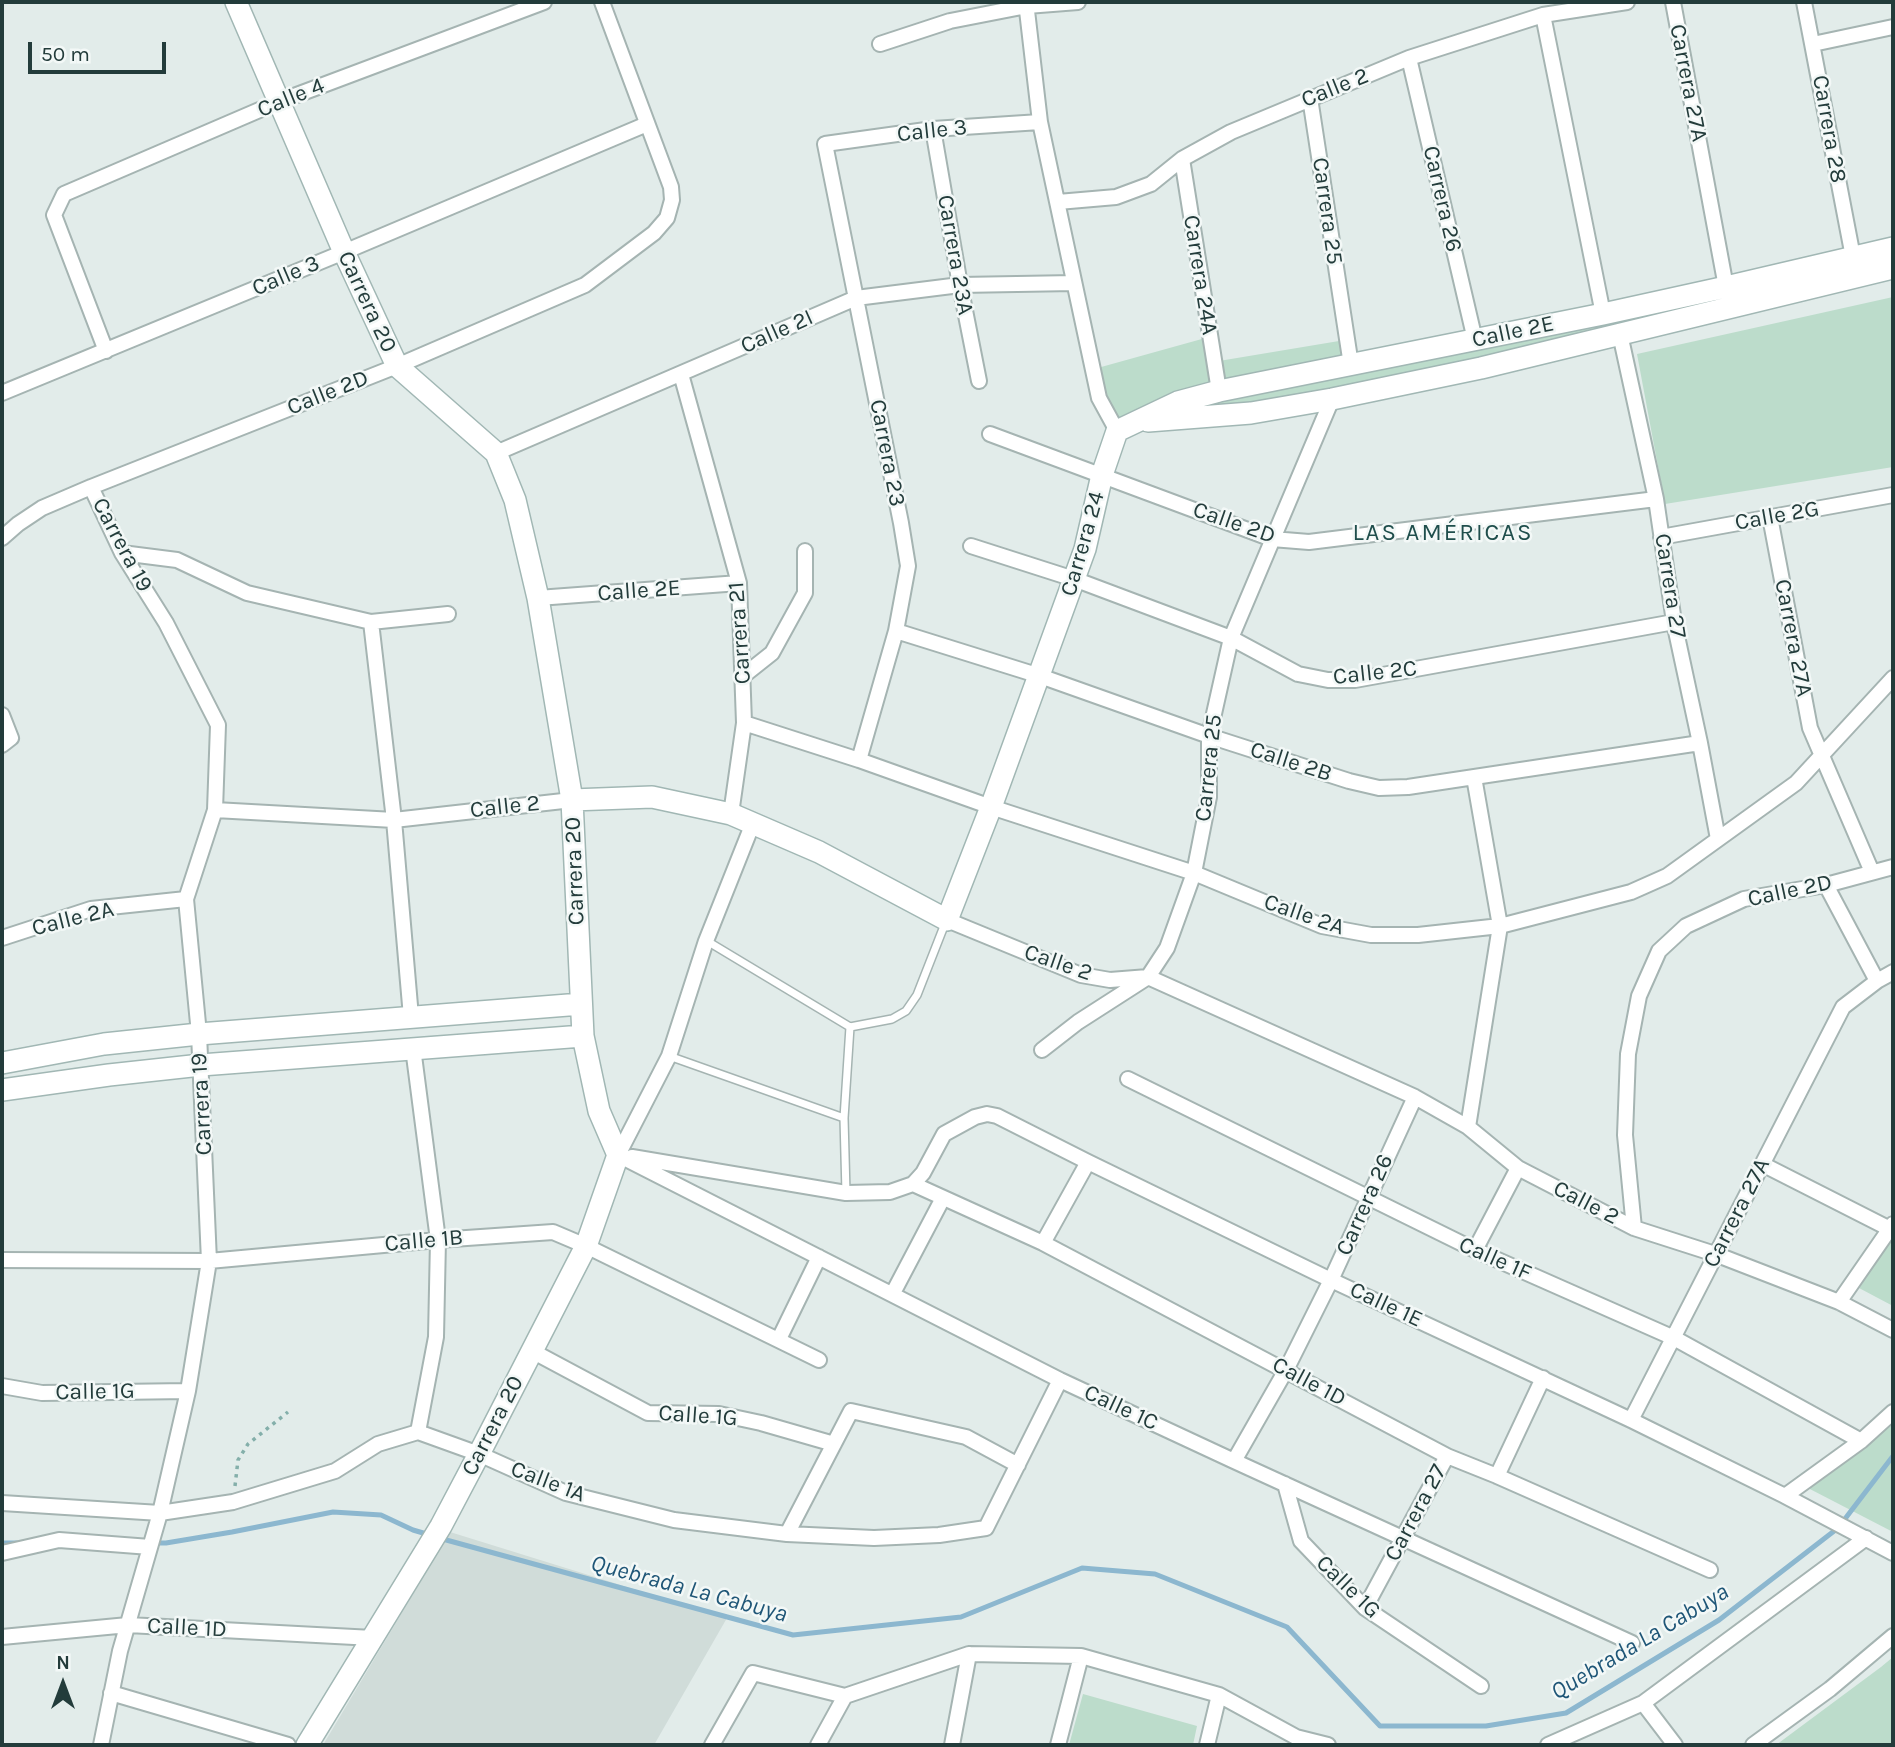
<!DOCTYPE html>
<meta charset="utf-8">
<style>
body{margin:0}
#map{position:relative;width:1895px;height:1747px;overflow:hidden;background:#e2ecea;font-family:Karla,sans-serif}
canvas{display:block}
.frame{position:absolute;inset:0;border:4px solid #233c3b;pointer-events:none}
.north{position:absolute;left:28px;top:1649px;width:70px;height:70px;-webkit-text-stroke:5px #f3f8f7;paint-order:stroke;rotate:0deg;font-size:19px;font-weight:700;line-height:28px;text-align:center;color:#233c3b}
.north::after{content:'';display:block;margin:auto;width:24px;height:32px;background:#233c3b;clip-path:polygon(50% 0,100% 100%,50% 72%,0 100%)}
.scale{position:absolute;left:28px;top:42px;width:138px;height:32px;box-sizing:border-box;border:4px solid #233c3b;border-top:0;padding-left:9px;font-size:21px;line-height:24px;white-space:nowrap;color:#233c3b;-webkit-text-stroke:5px #f3f8f7;paint-order:stroke}
</style>
<div id="map">
<canvas width="1895" height="1747"></canvas>
<div class="frame"></div>
<div class="north">N</div>
<div class="scale">50 m</div>
</div>
<script>
const g = document.querySelector('canvas').getContext('2d');
g.lineJoin = 'round';
function fill(path, color) {
  g.fillStyle = color;
  g.fill(path, 'evenodd');
}
function poly(rows) {
  const path = new Path2D();
  for (const r of rows) {
    path.moveTo(r[0], r[1]);
    for (let i = 2; i < r.length; i += 2) path.lineTo(r[i], r[i + 1]);
  }
  return path;
}
function trace(path, color, width, dash) {
  g.strokeStyle = color;
  g.lineWidth = width;
  g.lineCap = dash ? 'butt' : 'round';
  g.setLineDash(dash || []);
  g.stroke(path);
}
function drawText(font, color, halo, rows, align = 'center') {
  g.font = font + ' Karla,sans-serif';
  g.lineWidth = 5;
  g.setLineDash([]);
  g.textBaseline = 'middle';
  g.strokeStyle = halo;
  g.fillStyle = color;
  for (const [text, x, y, turn = 0] of rows) {
    g.save();
    g.translate(x, y);
    g.rotate((+turn || 0) * Math.PI / 180);
    g.textAlign = isNaN(turn) ? turn : align;
    if (halo) g.strokeText(text, 0, 0);
    g.fillText(text, 0, 0);
    g.restore();
  }
}
fill(poly([
 [450,1532,727,1618,654,1745,323,1745]
]), '#d0dcd9');
fill(poly([
 [1893,267,1484,365,1118,430,1094,369,1209,337,1213,362,1345,340,1350,370,1475,343],
 [1893,297,1893,467,1665,504,1637,354],
 [1893,1238,1893,1306,1859,1288],
 [1893,1421,1893,1532,1806,1487],
 [1893,1657,1893,1745,1776,1745,1881,1667],
 [1083,1694,1197,1726,1193,1745,1069,1745]
]), '#bcdccb');
trace(poly([
 [439,1538,793,1635,961,1617,1082,1568,1155,1574,1287,1627,1380,1726,1486,1726,1566,1713,1719,1620,1838,1528,1893,1456],
 [2,1543,17,1543],
 [153,1543,166,1543,232,1532,333,1512,381,1515,413,1530,430,1535]
]), '#8cb7cf', 5);
const lane = poly([
 [707,941,850,1027],
 [850,1027,892,1019,906,1011,917,995,946,921],
 [669,1056,844,1118],
 [846,1193,844,1118,850,1027]
]);
const street = poly([
 [1026,2,1040,122,1099,398,1117,431],
 [1673,2,1726,287],
 [1804,2,1853,257],
 [1543,15,1603,314],
 [880,44,950,21,1027,6,1078,2],
 [1813,44,1893,27],
 [1409,58,1475,340],
 [1310,98,1351,365],
 [933,129,960,285,979,381],
 [1182,159,1219,391],
 [1058,202,1116,197,1151,184,1182,159,1231,132,1409,58,1543,15,1627,2],
 [1620,334,1656,499,1674,622,1700,743,1718,839],
 [106,351,54,215,64,194,278,102,544,2],
 [681,374,739,583,744,723,731,814],
 [2,393,344,252,647,124],
 [990,434,1272,539,1309,542,1656,499],
 [496,453,856,298,960,285,1074,283],
 [91,487,122,553,166,623,218,725,215,810,186,899,199,1034,209,1261,188,1391,160,1513,120,1651,101,1745],
 [1770,517,1810,728,1872,872],
 [1661,537,1893,495],
 [2,538,18,524,42,508,91,487,397,366,585,285,654,233,667,218,672,200,671,187,602,2],
 [971,546,1074,579,1231,638,1298,674,1328,680,1355,680,1674,622],
 [122,553,177,560,247,593,371,622,448,614],
 [538,598,739,583],
 [371,622,394,820,411,1017],
 [896,631,1040,676,1209,736,1349,781,1379,788,1408,787,1700,743],
 [743,676,772,653,805,593,805,551],
 [2,715,11,738,2,745],
 [744,723,859,760,991,807,1194,873,1322,926,1371,935,1418,935,1500,926,1631,892,1667,876,1796,783,1893,678],
 [859,760,896,631,908,566,901,523,825,144,933,129,1040,122],
 [215,810,394,820,572,800],
 [1826,885,1877,981],
 [947,920,1081,975,1110,980,1148,977,1415,1097,1468,1127,1518,1168,1634,1228,1715,1254,1839,1302,1893,1330],
 [2,938,91,909,186,899],
 [413,1048,438,1240,436,1337,418,1432],
 [1042,1050,1078,1022,1148,977,1167,948,1194,873,1209,797,1209,736,1231,638,1332,399],
 [1128,1079,1475,1250,1674,1338,1861,1441],
 [1468,1127,1500,926,1474,777],
 [618,1155,1060,1380,1234,1461,1632,1643],
 [618,1155,669,1056,706,941,753,823],
 [632,1157,846,1193,890,1192,913,1184],
 [1762,1164,1890,1229],
 [913,1184,923,1173,944,1134,975,1117,987,1114,997,1116,1088,1162,1331,1280,1631,1420,1785,1496,1893,1553],
 [913,1184,1043,1243,1447,1456,1497,1476,1710,1570],
 [1634,1228,1625,1135,1628,1054,1639,996,1659,951,1686,926,1744,899,1826,885,1893,867],
 [1043,1243,1088,1162],
 [1475,1250,1518,1168],
 [2,1260,209,1261,438,1240,553,1232,586,1246,819,1360],
 [893,1293,943,1198],
 [1839,1302,1893,1224],
 [779,1339,819,1257],
 [532,1351,648,1413,719,1414,761,1423,834,1444],
 [2,1386,42,1393,188,1391],
 [1631,1420,1843,1007,1877,981,1893,972],
 [1234,1461,1286,1370,1331,1280,1415,1097],
 [1497,1476,1543,1378],
 [1285,1484,1301,1541,1365,1608,1481,1686],
 [1785,1496,1861,1441,1893,1412],
 [2,1503,160,1513,233,1502,335,1471,378,1444,418,1432,479,1454,566,1493,674,1520,787,1534,874,1538,939,1535,986,1528,1060,1380],
 [787,1534,851,1411,966,1437,1018,1465],
 [2,1553,59,1540,150,1547],
 [1365,1608,1447,1456],
 [2,1637,128,1625,373,1638],
 [111,1693,288,1745],
 [1643,1703,1675,1745],
 [712,1745,753,1673,845,1696,969,1654,1081,1656,1219,1695,1296,1737,1328,1745],
 [818,1745,845,1696],
 [952,1745,969,1654],
 [1058,1745,1081,1656],
 [1207,1745,1219,1695],
 [1548,1745,1643,1703,1866,1538],
 [1753,1745,1830,1689,1893,1636]
]);
const secondary = poly([
 [236,2,344,252,397,366,496,453,515,500,538,598,572,800,583,1036,599,1111,618,1155,586,1246,479,1454,441,1526,307,1745],
 [1148,421,1251,413,1332,399,1481,368,1893,268],
 [572,800,652,797,731,814,819,852,947,920,991,807,1085,549,1102,475,1117,431,1178,402,1219,391,1603,314,1726,287,1893,248],
 [2,1063,104,1044,199,1034,581,1004],
 [2,1090,109,1075,201,1065,583,1036]
]);
trace(lane, '#a5b4b2', 10);
trace(street, '#a5b4b2', 18);
trace(secondary, '#a1b7b4', 24);
trace(poly([
 [235,1486,238,1460,248,1444,288,1412]
]), '#84afaa', 3.5, [3.5, 5]);
trace(lane, '#fff', 7);
trace(street, '#fff', 14);
trace(secondary, '#fff', 21);
drawText('23px', '#233c3b', '#f3f8f7', [
 ["Carrera 27A",1688,83,79],
 ["Calle 2",1335,88,-22],
 ["Calle 4",291,98,-22],
 ["Carrera 28",1829,129,80],
 ["Calle 3",932,131,-6],
 ["Carrera 26",1442,199,77],
 ["Carrera 25",1327,211,82],
 ["Carrera 23A",955,255,80],
 ["Carrera 24A",1200,275,81],
 ["Calle 3",286,276,-23],
 ["Carrera 20",367,302,65],
 ["Calle 2I",777,332,-24],
 ["Calle 2E",1513,332,-12],
 ["Calle 2D",328,393,-22],
 ["Carrera 23",887,453,79],
 ["Calle 2G",1777,516,-10],
 ["Calle 2D",1234,523,19],
 ["Carrera 24",1083,544,-74],
 ["Carrera 19",122,545,62],
 ["Carrera 27",1670,586,81],
 ["Calle 2E",639,591,-4],
 ["Carrera 21",740,633,-94],
 ["Carrera 27A",1793,638,79],
 ["Calle 2C",1375,673,-6],
 ["Calle 2B",1291,762,18],
 ["Carrera 25",1209,768,-84],
 ["Calle 2",505,807,-6],
 ["Carrera 20",575,871,-92],
 ["Calle 2D",1790,891,-12],
 ["Calle 2A",1304,915,19],
 ["Calle 2A",73,919,-14],
 ["Calle 2",1058,963,19],
 ["Carrera 19",202,1104,-93],
 ["Calle 2",1586,1203,27],
 ["Carrera 26",1365,1205,-66],
 ["Carrera 27A",1737,1213,-63],
 ["Calle 1B",424,1241,-5],
 ["Calle 1F",1495,1259,24],
 ["Calle 1E",1386,1305,25],
 ["Calle 1D",1309,1382,28],
 ["Calle 1G",95,1392,-1],
 ["Calle 1C",1121,1408,25],
 ["Calle 1G",698,1416,4],
 ["Carrera 20",493,1426,-63],
 ["Calle 1A",548,1482,21],
 ["Carrera 27",1416,1513,-62],
 ["Calle 1G",1348,1587,44],
 ["Calle 1D",187,1628,3]
]);
g.letterSpacing = '2px';
drawText('24px', '#1f4e4c', '#f3f8f7', [
 ["LAS AMÉRICAS",1443,533]
]);
g.letterSpacing = '0px';
drawText('italic 24px', '#1f5677', '#f3f8f7', [
 ["Quebrada La Cabuya",689,1589,15],
 ["Quebrada La Cabuya",1640,1642,-31]
]);
</script>
